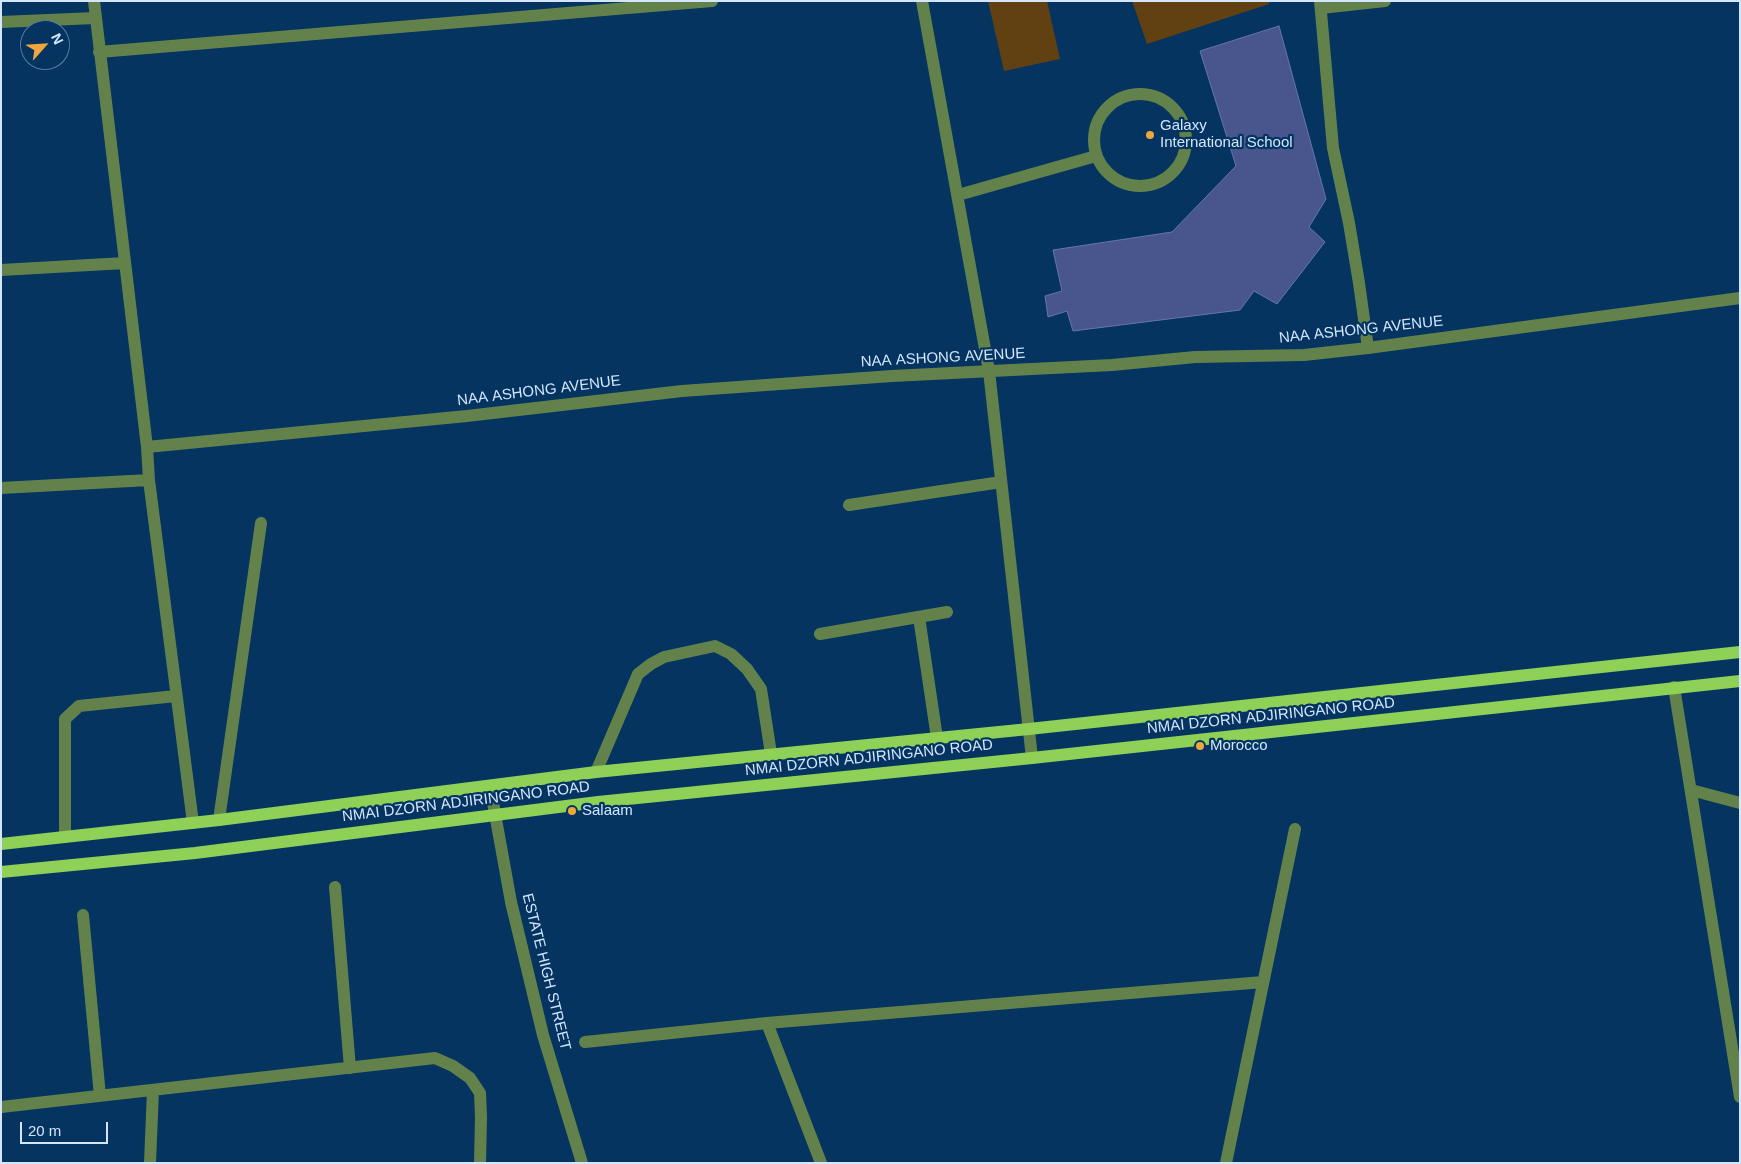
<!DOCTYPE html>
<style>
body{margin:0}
#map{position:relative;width:1741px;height:1164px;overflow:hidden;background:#053461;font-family:Arial,sans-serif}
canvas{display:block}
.frame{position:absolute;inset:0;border:2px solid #d3e6fd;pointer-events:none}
.north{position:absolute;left:20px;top:20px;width:50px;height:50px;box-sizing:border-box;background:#053461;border:1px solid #577b9f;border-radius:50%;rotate:64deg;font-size:14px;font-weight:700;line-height:20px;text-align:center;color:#d3e6fd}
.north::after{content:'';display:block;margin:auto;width:18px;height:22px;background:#efa73d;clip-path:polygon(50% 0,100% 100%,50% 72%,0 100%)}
.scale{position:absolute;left:20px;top:1122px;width:88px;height:22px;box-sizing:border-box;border:2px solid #d3e6fd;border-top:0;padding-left:6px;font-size:15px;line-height:18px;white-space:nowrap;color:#d3e6fd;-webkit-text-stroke:4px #053461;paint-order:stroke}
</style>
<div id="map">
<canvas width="1741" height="1164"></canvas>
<div class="frame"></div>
<div class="north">N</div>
<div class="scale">20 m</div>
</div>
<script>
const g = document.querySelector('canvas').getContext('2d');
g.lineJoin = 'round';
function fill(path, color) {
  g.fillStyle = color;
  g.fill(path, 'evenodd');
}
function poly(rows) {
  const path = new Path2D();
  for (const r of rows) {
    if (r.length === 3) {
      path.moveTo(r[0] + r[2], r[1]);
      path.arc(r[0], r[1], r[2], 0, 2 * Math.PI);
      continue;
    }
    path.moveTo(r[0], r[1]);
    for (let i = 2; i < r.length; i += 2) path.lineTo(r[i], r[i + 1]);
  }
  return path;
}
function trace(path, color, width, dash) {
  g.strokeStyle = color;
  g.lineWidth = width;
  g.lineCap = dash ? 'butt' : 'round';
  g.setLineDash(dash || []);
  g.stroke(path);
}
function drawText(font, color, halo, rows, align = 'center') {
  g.font = font + ' Arial,sans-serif';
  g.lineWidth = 4.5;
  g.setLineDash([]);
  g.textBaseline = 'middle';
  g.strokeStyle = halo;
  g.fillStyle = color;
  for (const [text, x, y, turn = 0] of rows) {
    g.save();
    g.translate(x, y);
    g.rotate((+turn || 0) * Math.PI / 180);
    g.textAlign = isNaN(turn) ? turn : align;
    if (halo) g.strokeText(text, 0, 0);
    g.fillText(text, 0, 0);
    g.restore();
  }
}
fill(poly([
 [988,1,1047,1,1060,59,1004,71],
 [1132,1,1269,1,1269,4,1147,44]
]), '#614111');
const building = poly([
 [1279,26,1326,199,1309,227,1325,242,1277,304,1254,291,1240,310,1073,331,1067,311,1048,317,1045,296,1062,291,1053,250,1172,232,1236,166,1200,51,1279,26]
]);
fill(building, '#49568e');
trace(building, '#6674af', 1);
trace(poly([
 [94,1,147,447,149,480,193,823],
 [922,1,989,371,1032,758],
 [1320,1,1333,148,1349,223,1359,283,1368,348],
 [1321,8,1385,1],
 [1,22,95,18],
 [99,52,712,1],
 [1140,140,46],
 [958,195,1096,156],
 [1,270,125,263],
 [147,447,467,416,682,391,892,376,1112,365,1195,357,1304,355,1368,348,1740,298],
 [1,488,149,480],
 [849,505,1001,482],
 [919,617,937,738],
 [820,634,947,612],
 [1674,687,1740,1097],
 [596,772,638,674,651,664,664,657,715,646,731,654,747,669,761,689,771,754],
 [490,786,511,902,543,1035,582,1163],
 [1691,790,1740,803],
 [219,820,261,523],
 [65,837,65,719,79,706,176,696],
 [335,887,350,1068],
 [83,915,100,1096],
 [767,1023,821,1163],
 [585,1042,767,1023,1263,982],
 [1,1107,435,1058,453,1066,470,1078,480,1093,481,1117,480,1163],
 [150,1163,153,1090],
 [1226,1163,1295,829]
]), '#63824b', 12);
trace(poly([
 [1,844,219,820,596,772,1029,729,1740,652],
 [1,872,195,853,598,802,1032,758,1740,681]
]), '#8fd057', 12);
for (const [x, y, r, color] of [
 [1150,135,5,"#efa73d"],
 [1200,746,5,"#efa73d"],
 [572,811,5,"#efa73d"]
]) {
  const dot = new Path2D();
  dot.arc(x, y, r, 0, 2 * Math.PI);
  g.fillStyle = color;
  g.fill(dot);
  trace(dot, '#053461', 2);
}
drawText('15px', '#d3e6fd', '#053461', [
 ["Galaxy",1160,126],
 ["International School",1160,143],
 ["Morocco",1210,746],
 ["Salaam",582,811]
], 'left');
drawText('15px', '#d3e6fd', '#053461', [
 ["NAA ASHONG AVENUE",1361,330,-6],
 ["NAA ASHONG AVENUE",943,358,-3],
 ["NAA ASHONG AVENUE",539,391,-7],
 ["NMAI DZORN ADJIRINGANO ROAD",1271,716,-6],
 ["NMAI DZORN ADJIRINGANO ROAD",869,758,-6],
 ["NMAI DZORN ADJIRINGANO ROAD",466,802,-7],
 ["ESTATE HIGH STREET",546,972,76]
]);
</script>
